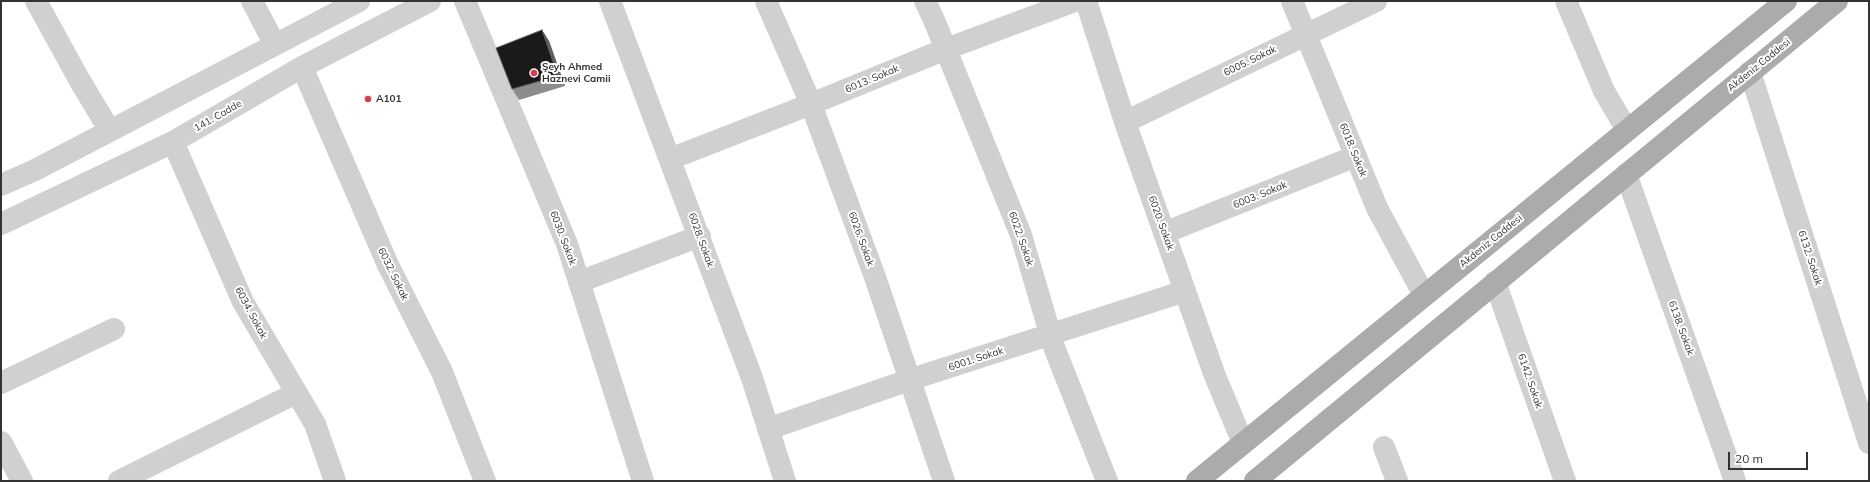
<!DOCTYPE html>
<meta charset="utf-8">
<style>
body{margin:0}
#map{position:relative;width:1870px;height:482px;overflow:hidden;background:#fff;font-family:Mulish,sans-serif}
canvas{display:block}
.frame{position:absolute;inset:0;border:2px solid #333;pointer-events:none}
.scale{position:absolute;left:1728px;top:452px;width:80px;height:18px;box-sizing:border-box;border:2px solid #333;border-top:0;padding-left:5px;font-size:12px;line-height:14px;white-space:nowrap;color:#333;-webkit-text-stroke:3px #fff;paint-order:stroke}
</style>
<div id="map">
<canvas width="1870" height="482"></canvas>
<div class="frame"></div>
<div class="scale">20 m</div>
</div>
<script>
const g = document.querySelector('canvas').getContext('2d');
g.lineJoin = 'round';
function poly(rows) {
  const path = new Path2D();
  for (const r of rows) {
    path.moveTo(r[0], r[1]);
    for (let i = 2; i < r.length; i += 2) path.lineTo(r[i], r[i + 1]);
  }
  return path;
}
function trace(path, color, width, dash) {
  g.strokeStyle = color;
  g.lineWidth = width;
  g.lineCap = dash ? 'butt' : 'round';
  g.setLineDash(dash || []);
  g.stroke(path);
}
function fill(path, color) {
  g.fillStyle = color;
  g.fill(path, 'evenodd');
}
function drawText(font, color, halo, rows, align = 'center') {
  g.font = font + ' Mulish,sans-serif';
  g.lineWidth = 4;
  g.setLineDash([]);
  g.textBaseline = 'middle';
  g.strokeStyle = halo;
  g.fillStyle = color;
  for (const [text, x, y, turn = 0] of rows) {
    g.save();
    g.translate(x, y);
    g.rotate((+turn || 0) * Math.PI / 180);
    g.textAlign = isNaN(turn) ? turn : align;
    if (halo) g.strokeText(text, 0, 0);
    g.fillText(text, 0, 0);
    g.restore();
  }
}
trace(poly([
 [36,1,80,81,110,131],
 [252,1,275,45],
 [465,1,567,244,643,481],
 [610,1,752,378,785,481],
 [766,1,811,104,875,277,944,481],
 [925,1,934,20,1021,235,1054,347,1107,481],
 [1086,1,1125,122,1215,376,1243,443],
 [1292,1,1377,208,1424,295],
 [1566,1,1604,91,1627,130],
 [302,67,388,265,442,372,485,481],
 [1750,72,1869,443],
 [1125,122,1376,1],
 [173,142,243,302,315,424,335,481],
 [670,159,811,104,946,49,1075,1],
 [1626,174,1735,481],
 [1,185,35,170,359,1],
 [1,224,173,142,302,67,430,1],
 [1164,233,1356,156],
 [579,282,700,236],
 [1495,282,1565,481],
 [1,383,114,329],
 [768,429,909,380,1185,291],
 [1,442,22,481],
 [1384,447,1397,481],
 [119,481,296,393]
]), '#d0d0d0', 22);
trace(poly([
 [1197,481,1786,1],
 [1255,481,1837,1]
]), '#ababab', 22);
fill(poly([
 [542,30,549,41,565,86,519,100,512,89]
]), '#8c8c8c');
fill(poly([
 [542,30,549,41,565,86,558,76]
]), '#5f5f5f');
const building = poly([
 [542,30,558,76,512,89,496,48,542,30]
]);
fill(building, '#1a1a1a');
trace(building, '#5f5f5f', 1);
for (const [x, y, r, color] of [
 [534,73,4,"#e63946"],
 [368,99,4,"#e63946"]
]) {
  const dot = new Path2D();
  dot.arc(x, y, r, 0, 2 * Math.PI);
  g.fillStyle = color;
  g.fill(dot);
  trace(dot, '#fff', 1.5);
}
drawText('10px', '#333', '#fff', [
 ["6005. Sokak",1250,61,-26],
 ["Akdeniz Caddesi",1759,65,-39],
 ["6013. Sokak",872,79,-23],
 ["141. Cadde",218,116,-30],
 ["6018. Sokak",1353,150,68],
 ["6003. Sokak",1260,195,-22],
 ["6020. Sokak",1161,223,70],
 ["6030. Sokak",563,238,69],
 ["6026. Sokak",861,239,70],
 ["6022. Sokak",1021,239,71],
 ["6028. Sokak",701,240,70],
 ["Akdeniz Caddesi",1491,241,-39],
 ["6132. Sokak",1810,258,72],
 ["6032. Sokak",393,274,64],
 ["6034. Sokak",251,313,62],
 ["6138. Sokak",1681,328,70],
 ["6001. Sokak",976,359,-18],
 ["6142. Sokak",1530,381,71]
]);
drawText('bold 10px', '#333', '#fff', [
 ["Şeyh Ahmed",542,67],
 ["Haznevi Camii",542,79],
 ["A101",376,99]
], 'left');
</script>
